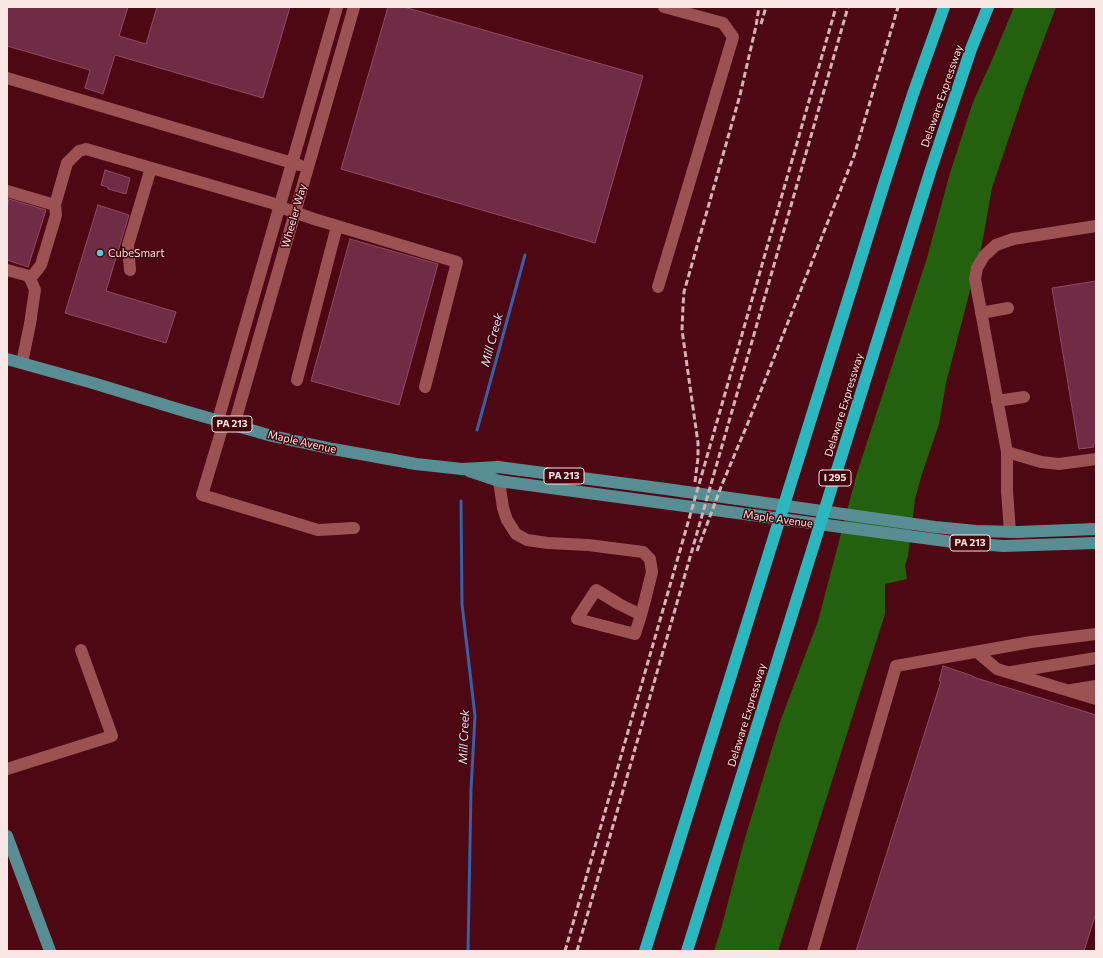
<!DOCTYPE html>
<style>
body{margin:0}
#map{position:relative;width:1103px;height:958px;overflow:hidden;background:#4e0813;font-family:Commissioner,sans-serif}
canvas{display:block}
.frame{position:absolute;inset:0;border:8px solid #f9e7e6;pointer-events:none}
</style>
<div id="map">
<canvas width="1103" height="958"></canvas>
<div class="frame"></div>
</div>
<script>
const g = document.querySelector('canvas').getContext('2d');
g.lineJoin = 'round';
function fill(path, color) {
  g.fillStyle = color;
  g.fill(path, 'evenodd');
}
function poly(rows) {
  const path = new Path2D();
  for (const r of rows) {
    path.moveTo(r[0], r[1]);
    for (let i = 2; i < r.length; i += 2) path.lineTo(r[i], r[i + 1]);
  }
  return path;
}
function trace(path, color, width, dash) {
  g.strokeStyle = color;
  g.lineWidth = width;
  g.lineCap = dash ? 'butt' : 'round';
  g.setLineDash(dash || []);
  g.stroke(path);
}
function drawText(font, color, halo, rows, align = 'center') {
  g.font = font + ' Commissioner,sans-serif';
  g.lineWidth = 3;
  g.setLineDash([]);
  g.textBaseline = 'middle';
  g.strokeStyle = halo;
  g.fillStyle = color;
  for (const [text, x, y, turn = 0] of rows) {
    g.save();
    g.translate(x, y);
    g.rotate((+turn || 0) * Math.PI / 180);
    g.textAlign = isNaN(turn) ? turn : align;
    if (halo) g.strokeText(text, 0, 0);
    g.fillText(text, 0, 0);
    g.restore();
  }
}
fill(poly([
 [1014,7,1056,7,1026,87,992,188,982,244,946,383,939,424,922,474,915,499,908,556,905,566,907,579,885,584,885,614,778,951,714,951,721,929,743,845,780,722,818,621,857,473,927,258,950,173,973,102,992,60]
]), '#23610f');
trace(poly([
 [477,430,525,255],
 [461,501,462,604,475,716,471,790,468,951]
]), '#3361aa', 3);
const building = poly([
 [7,7,128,7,119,36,146,44,157,7,290,7,263,98,115,55,103,94,85,88,90,70,7,46,7,7],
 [388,7,404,7,643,76,595,243,341,169,388,7],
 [105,170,130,178,126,194,108,189,108,187,101,185,105,170],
 [9,199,46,210,28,267,7,260,7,206,9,199],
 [98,205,129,215,106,291,176,312,166,343,65,313,98,205],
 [350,239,438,264,399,405,311,381,350,239],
 [1096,281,1096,443,1093,444,1094,447,1079,449,1052,288,1096,281],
 [943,666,973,676,973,677,1096,715,1096,913,1084,951,856,951,941,681,939,681,943,666]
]);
fill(building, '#702c45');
trace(building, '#914a62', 1);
trace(poly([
 [7,78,299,165],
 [7,191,55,205,67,163,79,151,86,149,272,203,280,207,314,219,457,262,425,387],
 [1096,226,1013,239,996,245,984,256,977,268,975,279,1007,452,1041,462,1059,464,1096,459],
 [7,270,29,276,35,290,30,324,22,363],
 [130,270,128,245,151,168],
 [30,279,41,265,56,215,55,205],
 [658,287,733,37,723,23,664,7],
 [981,313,1008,308],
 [297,380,337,226],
 [997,401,1024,397],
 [218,420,337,7],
 [224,422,202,495,318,530,354,528],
 [234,425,354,7],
 [1007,452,1007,491,1010,532],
 [499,481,503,508,507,520,516,534,527,540,548,543,588,545,643,552,650,559,652,572,644,604,641,615,635,634,577,619,596,590,619,604,641,615],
 [977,652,997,669,1096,699],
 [1011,672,1096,658],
 [1071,690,1096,686],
 [7,769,112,736,81,650],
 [813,951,896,666,1031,642,1096,634]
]), '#9c5153', 12);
trace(poly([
 [7,359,93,383,181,410,272,436,333,449,416,464,462,469,498,467,666,489,935,527,976,531,1018,532,1096,529],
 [469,471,499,481,953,542,1003,546,1096,543],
 [7,836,50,951]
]), '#588e93', 12);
trace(poly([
 [645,951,884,184,913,94,944,7],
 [687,951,931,169,971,49,988,7]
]), '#2bb7be', 12);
trace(poly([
 [761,24,766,7],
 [695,482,698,458,698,443,682,330,683,306,684,292,740,95,756,26,759,7],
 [697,551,721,487,750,418,854,156,898,7],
 [565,951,836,7],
 [577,951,848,7]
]), '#d2b4b6', 3, [6, 3]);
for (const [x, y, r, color] of [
 [100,253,4,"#51ccd2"]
]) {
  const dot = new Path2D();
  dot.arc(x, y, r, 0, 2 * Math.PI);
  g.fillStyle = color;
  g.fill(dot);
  trace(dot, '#420009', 1.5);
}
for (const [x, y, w] of [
 [232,424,40],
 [564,476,40],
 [835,478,32],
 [970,543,40]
]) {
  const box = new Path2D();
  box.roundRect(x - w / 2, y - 8, w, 16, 3);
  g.fillStyle = '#420009';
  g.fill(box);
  trace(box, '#f9e7e6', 1);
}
drawText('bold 10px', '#f9e7e6', null, [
 ["PA 213",232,424],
 ["PA 213",564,476],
 ["I 295",835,478],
 ["PA 213",970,543]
]);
drawText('11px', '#f9e7e6', '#420009', [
 ["Delaware Expressway",942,96,-71],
 ["Wheeler Way",294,216,-74],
 ["Delaware Expressway",844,405,-73],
 ["Maple Avenue",302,442,13],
 ["Maple Avenue",778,519,8],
 ["Delaware Expressway",747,715,-73]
]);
drawText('11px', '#f9e7e6', '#420009', [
 ["CubeSmart",108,253]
], 'left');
drawText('italic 12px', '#d8e5fa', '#420009', [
 ["Mill Creek",492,340,-75],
 ["Mill Creek",464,737,-88]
]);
</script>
